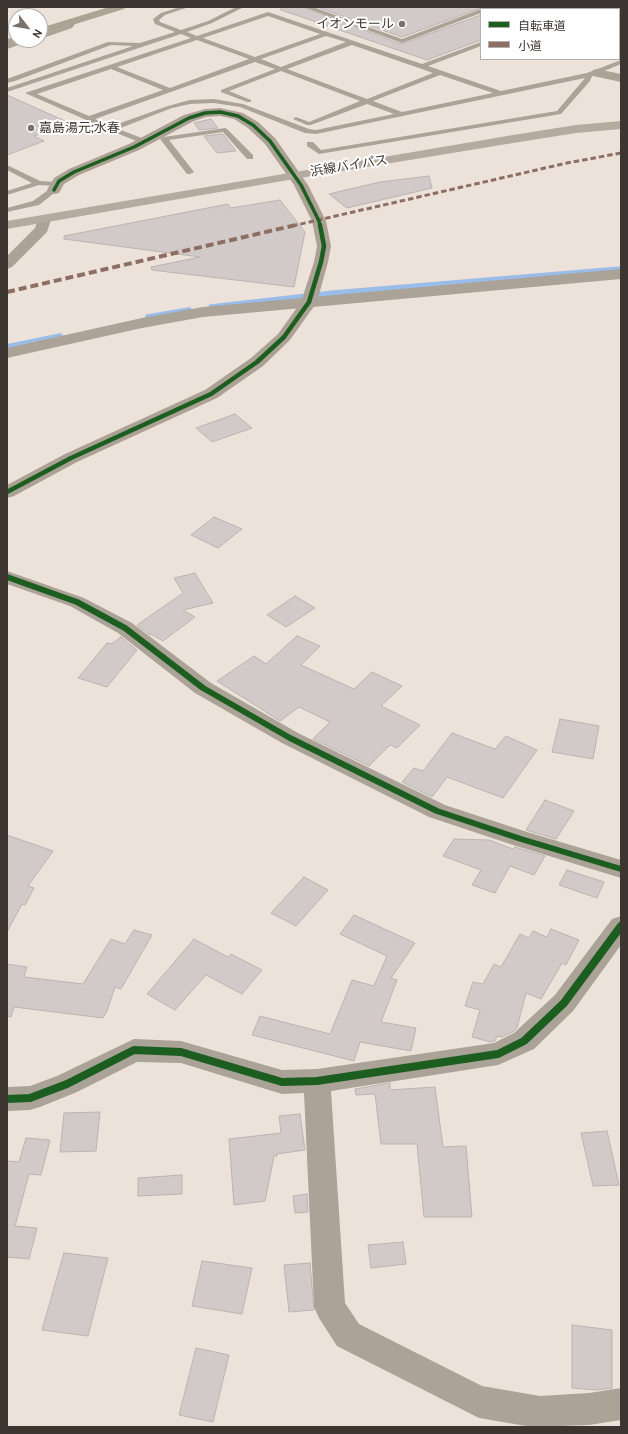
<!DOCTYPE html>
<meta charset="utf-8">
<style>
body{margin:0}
#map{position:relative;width:628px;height:1434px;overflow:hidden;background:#ece2d9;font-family:Cabin,"Noto Sans JP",sans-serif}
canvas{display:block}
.frame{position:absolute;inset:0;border:8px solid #3d352f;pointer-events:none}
.legend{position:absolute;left:480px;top:8px;width:140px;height:52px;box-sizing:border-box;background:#fff;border:1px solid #b1aeac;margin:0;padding:5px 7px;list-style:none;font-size:12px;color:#3d352f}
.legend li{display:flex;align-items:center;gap:8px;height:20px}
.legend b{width:20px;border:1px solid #b1aeac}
.north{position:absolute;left:8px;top:8px;width:40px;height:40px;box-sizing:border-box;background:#fff;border:1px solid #b1aeac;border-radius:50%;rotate:121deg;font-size:11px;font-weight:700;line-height:16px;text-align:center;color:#3d352f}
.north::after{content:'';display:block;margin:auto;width:14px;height:18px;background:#7a726a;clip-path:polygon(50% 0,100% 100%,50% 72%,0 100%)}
</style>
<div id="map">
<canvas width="628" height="1434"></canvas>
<div class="frame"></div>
<ul class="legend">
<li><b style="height:5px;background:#1b5e20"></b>自転車道</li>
<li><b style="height:5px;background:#8d6e63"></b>小道</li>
</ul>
<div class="north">N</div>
</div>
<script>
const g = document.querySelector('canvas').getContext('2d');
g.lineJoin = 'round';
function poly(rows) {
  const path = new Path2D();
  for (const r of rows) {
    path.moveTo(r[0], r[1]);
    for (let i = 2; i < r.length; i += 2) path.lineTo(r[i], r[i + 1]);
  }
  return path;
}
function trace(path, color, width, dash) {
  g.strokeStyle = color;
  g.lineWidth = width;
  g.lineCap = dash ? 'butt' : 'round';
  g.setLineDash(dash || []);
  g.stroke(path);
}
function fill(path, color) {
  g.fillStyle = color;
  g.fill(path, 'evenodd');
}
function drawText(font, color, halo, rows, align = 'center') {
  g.font = font + ' Cabin,"Noto Sans JP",sans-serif';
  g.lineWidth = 4;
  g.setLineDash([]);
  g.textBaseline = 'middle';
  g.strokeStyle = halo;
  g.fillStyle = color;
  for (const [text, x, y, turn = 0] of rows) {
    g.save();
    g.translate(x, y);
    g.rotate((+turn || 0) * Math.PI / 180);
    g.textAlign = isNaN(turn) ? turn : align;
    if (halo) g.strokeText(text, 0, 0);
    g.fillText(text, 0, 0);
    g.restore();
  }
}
trace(poly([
 [211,307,334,293,621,269],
 [148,317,189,310],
 [7,347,60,336]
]), '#99bce8', 5.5);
const building = poly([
 [281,7,303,7,401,44,481,15,481,40,427,60,281,10,281,7],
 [317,7,481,7,481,8,402,37,317,7],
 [7,95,65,121,58,123,64,126,34,136,44,141,7,155,7,95],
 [211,119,218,128,199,130,194,123,211,119],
 [222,134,223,134,236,151,217,153,204,136,222,134],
 [429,176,432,188,347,208,329,194,380,182,429,176],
 [280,200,305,232,294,287,152,270,151,267,200,257,64,239,64,236,228,204,231,208,280,200],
 [235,414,252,428,212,442,196,428,235,414],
 [214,517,242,529,218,548,191,535,214,517],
 [195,573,213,603,183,610,195,617,163,641,151,634,150,635,137,625,183,593,174,578,195,573],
 [295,596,315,608,286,627,267,615,295,596],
 [297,636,320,646,301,665,354,689,372,672,402,686,381,706,420,725,397,748,390,745,369,766,313,739,330,722,299,707,280,721,217,681,254,656,266,664,297,636],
 [121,637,137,650,107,687,78,678,107,643,111,644,121,637],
 [560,719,599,726,593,759,552,752,560,719],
 [452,733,495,749,506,736,537,750,503,798,447,777,432,797,402,782,414,768,423,771,452,733],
 [545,800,574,811,556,839,526,830,545,800],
 [7,835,53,851,28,886,34,888,25,905,22,904,7,932,7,835],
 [454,839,489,840,513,849,515,847,545,856,534,875,510,866,495,893,472,885,481,870,443,856,454,839],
 [567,870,604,882,597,898,559,885,567,870],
 [304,877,328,890,296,926,271,913,304,877],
 [354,915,415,943,391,978,397,980,381,1022,416,1028,411,1051,360,1042,354,1061,252,1035,260,1016,330,1034,352,980,374,986,387,956,340,934,354,915],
 [551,929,579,940,566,965,562,963,541,999,526,993,517,1028,513,1032,502,1037,497,1036,495,1041,490,1042,472,1037,480,1010,465,1006,473,982,483,984,494,964,501,967,520,934,529,938,533,931,547,937,551,929],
 [134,930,152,935,121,989,115,987,107,1011,103,1018,14,1007,11,1017,7,1016,7,964,27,967,24,977,83,984,111,939,125,944,134,930],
 [194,939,228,957,231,954,262,970,242,994,206,975,175,1010,147,994,194,939],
 [390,1083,390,1090,435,1087,443,1147,466,1146,472,1217,424,1217,417,1144,381,1144,375,1094,356,1095,355,1089,390,1083],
 [100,1112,96,1151,60,1152,64,1113,100,1112],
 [300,1114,305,1150,277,1154,277,1156,274,1156,265,1201,234,1205,229,1139,281,1133,279,1116,300,1114],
 [607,1131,619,1185,593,1186,581,1133,607,1131],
 [26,1138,50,1140,41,1175,29,1174,15,1226,37,1228,29,1259,7,1257,7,1161,19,1162,26,1138],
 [182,1175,182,1194,138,1196,138,1178,182,1175],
 [307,1194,308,1212,295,1213,293,1196,307,1194],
 [403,1242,406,1264,371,1268,368,1245,403,1242],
 [64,1253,108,1258,88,1336,42,1330,64,1253],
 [202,1261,252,1268,242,1314,192,1306,202,1261],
 [310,1263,314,1310,289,1312,284,1265,310,1263],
 [572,1325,612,1330,612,1388,596,1390,572,1388,572,1325],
 [196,1348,229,1355,213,1422,179,1415,196,1348]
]);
fill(building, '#d1cac8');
trace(building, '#bab3b2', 1);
fill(poly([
 [180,7,189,7,165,15,159,20,160,22,181,30,208,21,236,7,244,7,212,23,187,32,197,36,268,12,422,64,481,42,481,46,428,66,501,91,587,73,621,60,621,64,592,76,590,81,561,114,319,154,307,146,307,142,313,142,321,150,557,111,585,78,316,134,305,133,240,107,214,103,190,104,172,108,118,129,147,140,148,142,144,144,109,130,25,93,191,38,181,34,7,92,7,88,133,46,111,45,15,81,7,83,7,79,108,42,140,43,175,32,155,24,153,19,161,13,180,7],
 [268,16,320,34,255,57,203,38,268,16],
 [326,36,346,42,281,67,261,59,326,36],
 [197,40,249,59,170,88,117,67,197,40],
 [352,45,419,68,433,73,367,99,287,69,352,45],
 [255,62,275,69,221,90,221,92,247,102,251,102,251,100,229,91,281,71,360,101,309,122,296,117,293,119,307,125,311,125,367,104,394,114,316,130,309,129,243,104,214,99,190,100,168,106,112,126,95,119,255,62],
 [111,69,163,90,89,116,37,94,111,69],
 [440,75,493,93,402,112,373,101,440,75],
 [304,7,313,7,402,39,481,9,481,13,402,43,304,7],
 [573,7,581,7,578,9,570,9,573,7],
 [72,20,77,21,72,28,40,39,40,35,68,26,72,20],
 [23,40,33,40,7,49,7,45,23,40],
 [225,128,227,129,253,155,253,159,247,159,223,132,169,140,194,172,190,174,187,174,160,139,164,137,225,128],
 [7,165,40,181,57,182,61,184,57,186,39,185,7,195,7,191,32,183,7,170,7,165],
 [51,188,57,188,58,190,39,205,7,212,7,208,33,201,51,188]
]), '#aba398');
fill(poly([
 [597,69,621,74,621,82,593,76,591,73,593,70,597,69],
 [44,216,49,217,51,220,47,232,12,267,7,269,7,256,35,228,39,217,44,216],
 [621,269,621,279,203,317,142,328,7,358,7,348,142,318,203,307,621,269],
 [7,571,84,598,132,623,211,683,298,733,445,805,527,832,621,860,621,878,513,845,429,817,282,743,195,693,118,633,70,606,7,584,7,571],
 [621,916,621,945,573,1011,534,1049,498,1065,331,1091,345,1303,359,1324,482,1386,540,1396,589,1393,621,1388,621,1420,589,1425,532,1427,479,1418,337,1346,319,1318,314,1307,304,1093,282,1094,181,1063,137,1062,77,1092,40,1107,30,1110,7,1111,7,1087,30,1086,57,1076,134,1039,181,1041,282,1070,317,1069,494,1043,514,1033,555,995,612,919,621,916]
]), '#aba398');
fill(poly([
 [220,108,243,113,258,122,275,138,308,185,326,221,331,246,328,262,317,302,290,340,263,366,217,398,77,462,14,496,7,498,7,485,65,454,205,390,251,358,278,334,301,302,314,262,317,246,312,221,294,185,265,144,248,128,234,119,220,116,206,117,194,121,139,150,79,175,64,184,59,193,54,194,49,193,47,190,54,178,69,169,129,144,184,115,205,109,220,108]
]), '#aba194');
fill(poly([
 [109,7,126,7,124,9,40,35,40,28,109,7],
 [16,37,16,40,22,40,20,42,7,45,7,39,16,37]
]), '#ada395');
fill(poly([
 [621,121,621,129,576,133,513,143,294,179,7,229,7,221,513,135,576,125,621,121]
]), '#b3ab9f');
trace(poly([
 [292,226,567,163,621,153]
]), '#8d6e63', 3, [5.5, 3]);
trace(poly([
 [7,292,296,225]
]), '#8d6e63', 4, [8, 4]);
trace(poly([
 [54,190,59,181,74,172,134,147,189,118,205,113,220,112,238,116,253,125,270,141,301,185,319,221,320,226]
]), '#1b5e20', 3.5);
trace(poly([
 [7,492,71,458,211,394,257,362,284,337,309,302,321,262,324,246,320,225]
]), '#1b5e20', 4.5);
trace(poly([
 [7,577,77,602,125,628,203,688,290,738,437,811,521,839,621,869]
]), '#1b5e20', 6);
trace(poly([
 [7,1099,30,1098,67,1084,134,1050,181,1052,282,1082,317,1081,498,1054,524,1041,564,1003,621,926]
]), '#1b5e20', 8);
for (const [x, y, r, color] of [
 [402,24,4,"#7a726a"],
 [31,128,4,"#7a726a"]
]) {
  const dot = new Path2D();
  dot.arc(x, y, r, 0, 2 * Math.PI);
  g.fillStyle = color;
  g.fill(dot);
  trace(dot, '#fff', 1.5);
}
drawText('13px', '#3d352f', '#fff', [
 ["イオンモール",394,24],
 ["嘉島湯元;水春",39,128,"left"]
], 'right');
drawText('13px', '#3d352f', '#fff', [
 ["浜線バイパス",349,166,-9]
]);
</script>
